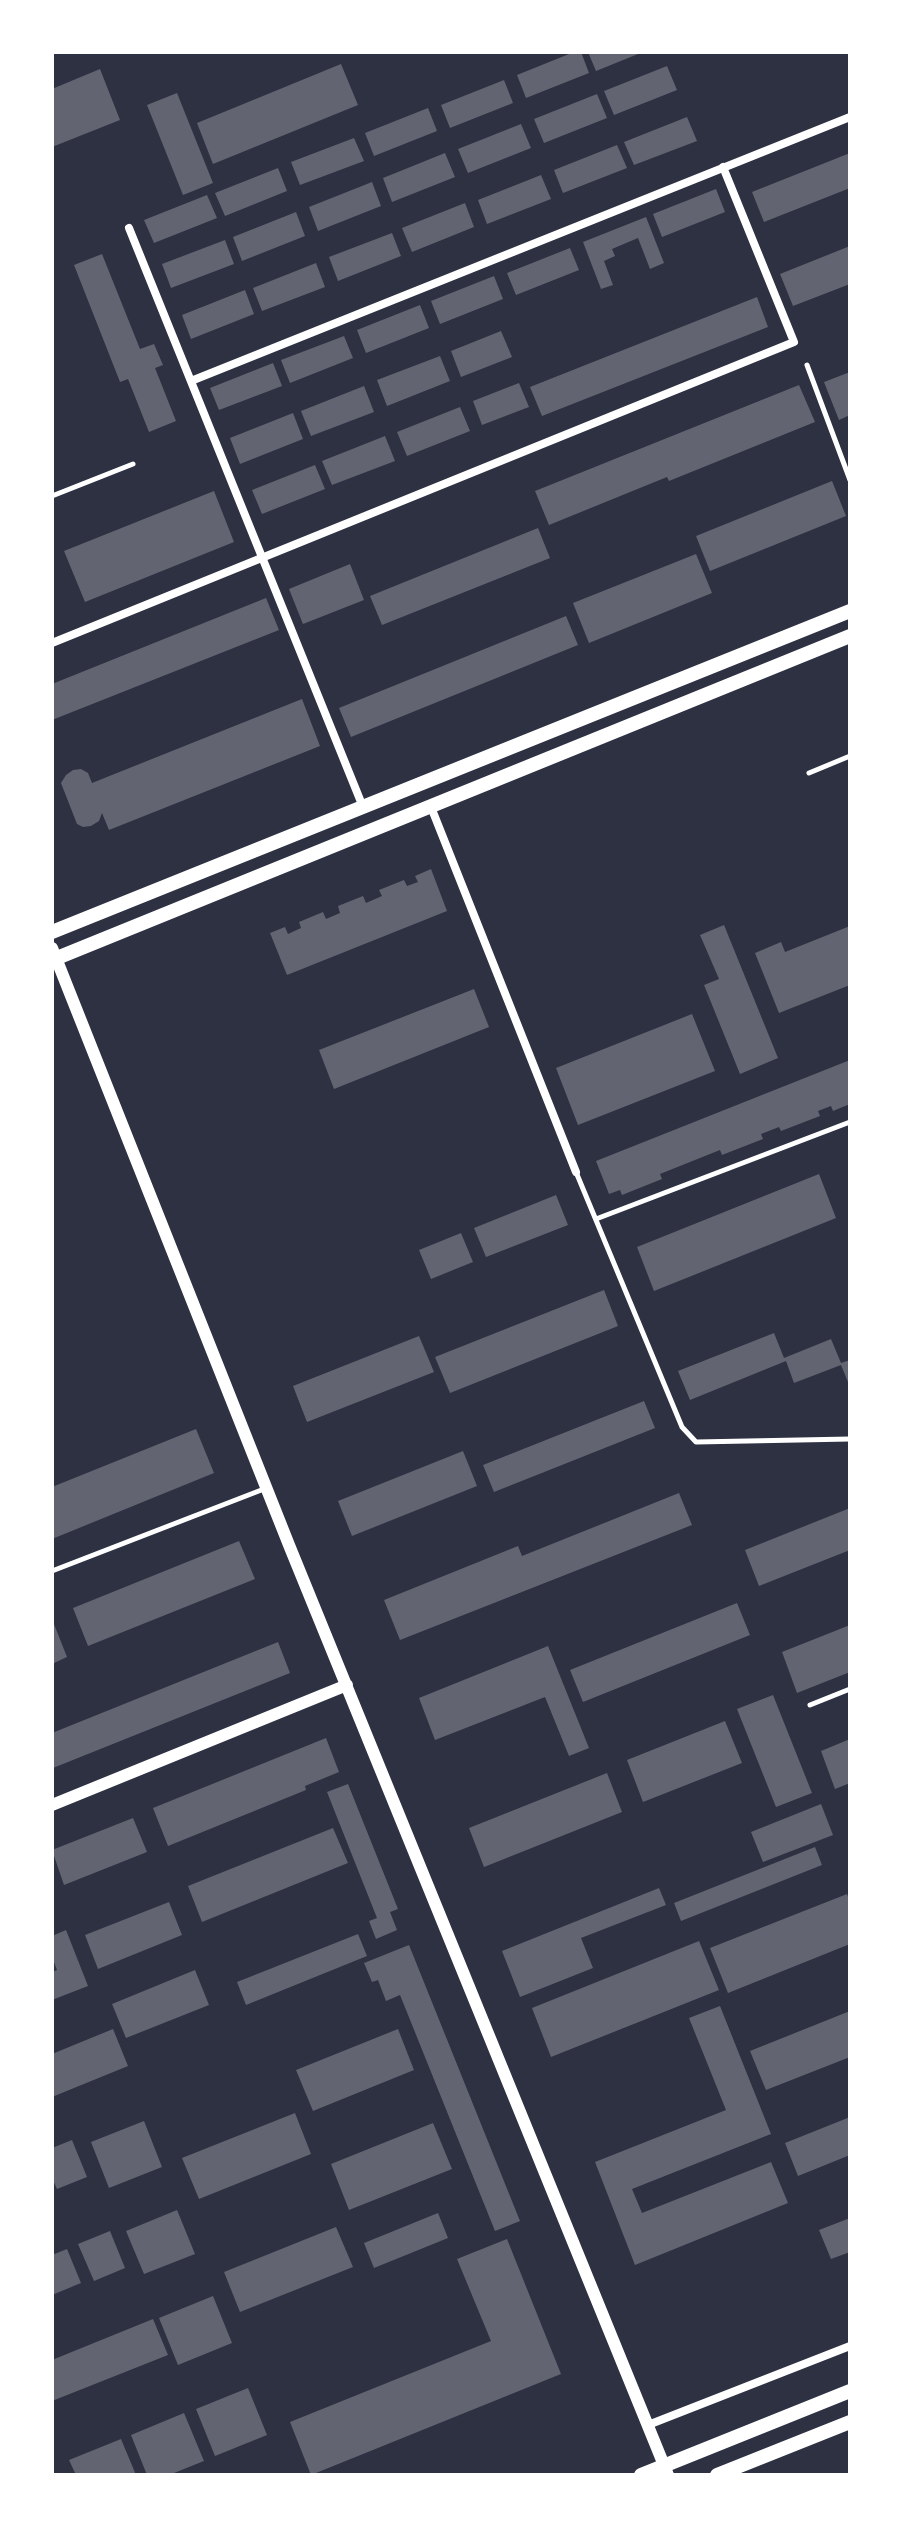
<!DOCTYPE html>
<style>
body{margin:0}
#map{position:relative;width:902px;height:2527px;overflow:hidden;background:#2d3142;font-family:Helvetica,sans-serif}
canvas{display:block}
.frame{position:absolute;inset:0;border:54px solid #fff;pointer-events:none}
</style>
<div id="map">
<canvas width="902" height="2527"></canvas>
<div class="frame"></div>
</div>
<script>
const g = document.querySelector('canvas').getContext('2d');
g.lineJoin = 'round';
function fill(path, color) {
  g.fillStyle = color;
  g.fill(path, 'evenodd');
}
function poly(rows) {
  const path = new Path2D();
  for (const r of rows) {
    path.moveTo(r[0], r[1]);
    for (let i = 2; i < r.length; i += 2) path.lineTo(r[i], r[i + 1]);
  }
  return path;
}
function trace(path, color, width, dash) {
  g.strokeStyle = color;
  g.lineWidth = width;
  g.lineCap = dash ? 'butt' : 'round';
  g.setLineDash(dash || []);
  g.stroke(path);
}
fill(poly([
 [574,52,581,52,589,73,526,98,517,75],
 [588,52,643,52,596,71],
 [341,64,358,105,213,164,197,123],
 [667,66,677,90,614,115,604,91],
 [100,69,120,120,52,147,52,89],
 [504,80,513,103,450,128,441,105],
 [177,93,213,183,183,195,147,105],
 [597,94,607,118,544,143,534,119],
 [428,108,437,131,374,156,365,133],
 [687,117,697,141,634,165,624,142],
 [521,124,531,148,468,173,458,149],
 [354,138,364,161,300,185,291,162],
 [617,145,627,168,563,193,554,170],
 [445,153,455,177,392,202,383,178],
 [850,153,850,188,764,222,752,192],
 [278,168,287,191,225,216,215,193],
 [541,175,551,199,487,224,478,200],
 [372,182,381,206,318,231,309,207],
 [716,189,725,212,662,237,653,214],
 [207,195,217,218,154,243,144,220],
 [465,203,474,227,412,252,402,228],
 [296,212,305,236,242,261,233,237],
 [646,217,664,263,650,269,638,238,612,249,615,256,604,261,613,285,601,289,583,242],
 [392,233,401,256,338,281,329,257],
 [225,240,234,264,171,288,162,264],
 [850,246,850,284,793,306,780,274],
 [570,248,579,270,516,295,507,273],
 [102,254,140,349,154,344,163,365,155,368,176,421,149,432,128,379,120,382,74,265],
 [316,263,325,287,262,311,253,288],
 [494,276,503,299,440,324,431,301],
 [245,290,254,314,191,339,182,315],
 [757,297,768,327,542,416,530,387],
 [420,305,429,328,366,353,357,330],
 [501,331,512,357,461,377,451,351],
 [344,336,353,358,290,383,281,360],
 [440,356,450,381,387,406,377,380],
 [273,363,282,386,219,410,210,388],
 [850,372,850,415,839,420,824,382],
 [519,383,529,407,482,425,473,401],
 [799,385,815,422,669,481,667,477,549,525,535,491],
 [364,386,374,412,311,436,301,411],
 [460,407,470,431,407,456,397,432],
 [293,413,303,439,240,464,230,438],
 [385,436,395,461,332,485,322,461],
 [315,465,325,489,262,514,252,490],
 [832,481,846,516,710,571,696,536],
 [214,491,234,542,85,602,64,551],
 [538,528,550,558,382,625,370,596],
 [696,554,712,593,589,643,573,603],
 [350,564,364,600,303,624,289,589],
 [266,598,279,630,52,720,52,684],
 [566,616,578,645,351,737,339,708],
 [302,699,320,746,109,830,102,813,99,821,91,826,83,827,77,824,61,783,66,775,73,770,81,769,88,773,92,783],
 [431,869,447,911,287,975,270,933,285,927,288,934,301,928,299,922,323,912,326,919,340,913,338,906,363,896,366,903,382,896,379,890,404,880,407,886,418,882,415,876],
 [724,925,778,1058,740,1074,704,985,719,979,700,935],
 [850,926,850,985,779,1013,755,953,781,942,785,952],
 [474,989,489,1027,334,1089,319,1050],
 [692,1014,715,1071,578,1125,556,1068],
 [850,1060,850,1104,833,1111,831,1106,818,1111,820,1116,781,1131,779,1127,761,1134,763,1139,722,1155,720,1150,660,1174,662,1179,622,1195,620,1190,609,1194,596,1161],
 [819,1174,836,1218,654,1291,637,1247],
 [556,1195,568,1225,486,1257,474,1228],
 [461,1233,473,1262,431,1279,419,1250],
 [604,1290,618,1326,450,1393,435,1357],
 [774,1333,784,1358,831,1339,841,1363,850,1360,850,1387,841,1365,794,1383,786,1361,690,1400,678,1371],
 [419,1336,434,1372,307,1422,293,1386],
 [644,1401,655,1428,494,1492,483,1465],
 [196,1429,214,1473,52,1539,52,1487],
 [463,1451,477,1486,352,1536,338,1501],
 [679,1493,692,1525,400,1640,384,1600,518,1546,522,1556],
 [850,1508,850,1550,759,1586,745,1550],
 [239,1541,255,1579,88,1646,73,1608],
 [737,1603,750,1635,583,1702,570,1670],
 [52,1619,67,1657,52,1664],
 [850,1625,850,1672,797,1693,782,1652],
 [278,1642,290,1673,53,1768,52,1733],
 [548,1646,589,1748,569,1756,545,1697,435,1740,419,1698],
 [773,1695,812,1793,776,1807,737,1709],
 [725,1721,742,1763,643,1802,627,1760],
 [326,1738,339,1772,305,1786,306,1790,168,1846,153,1808],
 [850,1739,850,1783,835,1789,821,1751],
 [607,1773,622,1812,484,1867,469,1828],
 [348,1784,398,1909,390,1912,397,1930,376,1939,369,1921,377,1918,327,1792],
 [821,1804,833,1835,763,1862,751,1832],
 [133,1818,147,1852,64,1885,52,1850],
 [333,1828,348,1863,202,1922,188,1886],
 [815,1847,822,1865,681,1921,674,1903],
 [659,1888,666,1905,581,1938,593,1968,520,1997,502,1951],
 [847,1894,850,1902,850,1944,728,1993,710,1948],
 [169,1902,182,1935,98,1969,85,1935],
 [66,1930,88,1986,52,2000,52,1972,57,1970,52,1957,52,1936],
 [358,1934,367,1956,246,2005,237,1982],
 [699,1941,719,1990,551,2057,532,2008],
 [409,1945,520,2221,495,2231,400,1995,386,2001,378,1980,372,1982,364,1963],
 [195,1970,209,2005,126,2038,112,2004],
 [720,2006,771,2134,632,2189,642,2213,771,2162,788,2203,635,2265,595,2162,726,2110,689,2018],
 [850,2011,850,2057,766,2090,750,2051],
 [113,2029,128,2066,52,2097,52,2054],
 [398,2029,414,2070,313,2111,296,2070],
 [295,2113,311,2154,199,2199,182,2158],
 [850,2117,850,2155,798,2176,785,2143],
 [144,2121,162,2167,109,2188,91,2142],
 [433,2123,452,2169,349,2210,331,2164],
 [72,2140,87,2177,57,2189,52,2178,52,2148],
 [177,2210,195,2254,144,2274,126,2231],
 [438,2213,448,2238,374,2268,364,2243],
 [850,2218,850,2252,831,2259,819,2230],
 [336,2227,353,2267,240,2312,224,2272],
 [110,2231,125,2268,94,2281,78,2244],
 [507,2239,561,2374,311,2475,290,2422,491,2341,457,2259],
 [67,2249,81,2283,52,2295,52,2255],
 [213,2296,232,2343,178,2365,159,2318],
 [153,2319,168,2355,52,2401,52,2360],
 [248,2388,267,2435,215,2456,196,2409],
 [184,2413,204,2461,169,2475,147,2475,131,2435],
 [121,2439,136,2475,76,2475,69,2460]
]), '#626471');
trace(poly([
 [807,365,850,480],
 [52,496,133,464],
 [809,773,850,756],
 [576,1172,682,1427,696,1442,850,1439],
 [596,1219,850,1122],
 [52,1571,264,1489],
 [810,1705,850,1689]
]), '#fff', 5);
trace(poly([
 [129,228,363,807],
 [191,381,850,117],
 [52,643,794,342,723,167],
 [431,807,576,1172],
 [648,2425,850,2346]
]), '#fff', 8);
trace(poly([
 [52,948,289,1545,668,2475],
 [52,1805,347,1685]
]), '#fff', 12);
trace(poly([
 [52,932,850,611],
 [52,960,850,636],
 [641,2475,850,2391],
 [717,2475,850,2422]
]), '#fff', 14);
</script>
